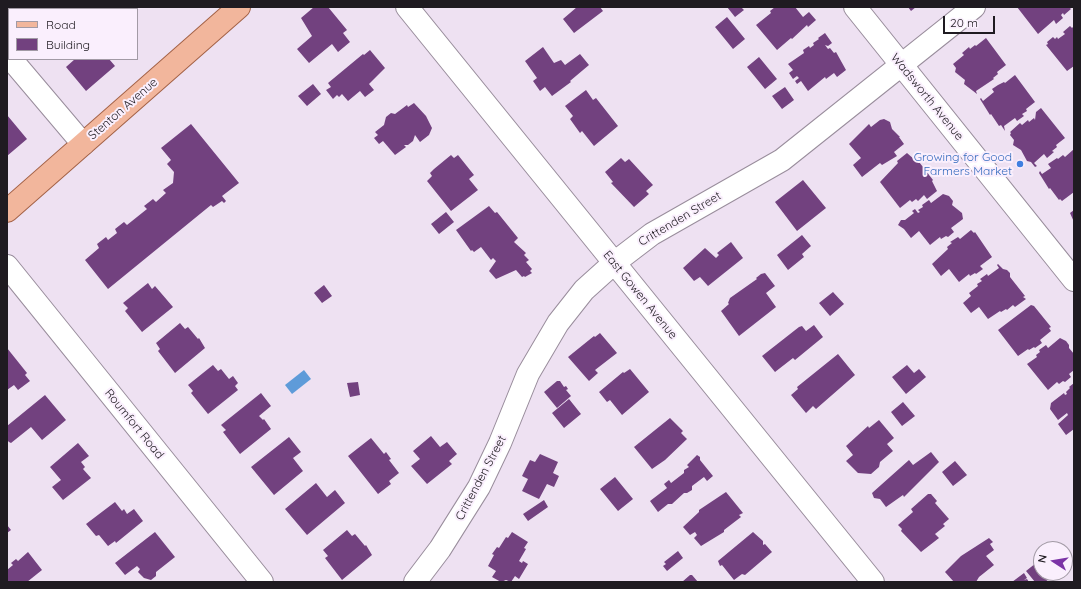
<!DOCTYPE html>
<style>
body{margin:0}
#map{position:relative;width:1081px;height:589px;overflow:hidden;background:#eee1f2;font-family:Quicksand,sans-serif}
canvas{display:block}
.frame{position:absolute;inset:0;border:8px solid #1f1b21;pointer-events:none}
.legend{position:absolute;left:8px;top:8px;width:130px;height:52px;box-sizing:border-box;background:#faeffd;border:1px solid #a29aa5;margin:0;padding:5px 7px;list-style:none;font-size:12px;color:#1f1b21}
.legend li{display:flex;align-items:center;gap:8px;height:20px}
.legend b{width:20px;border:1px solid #a29aa5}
.north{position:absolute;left:1033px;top:541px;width:40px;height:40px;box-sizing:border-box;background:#faeffd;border:1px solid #a29aa5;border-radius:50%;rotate:282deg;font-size:11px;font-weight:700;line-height:16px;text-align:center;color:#1f1b21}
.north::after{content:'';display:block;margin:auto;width:14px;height:18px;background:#7b33a6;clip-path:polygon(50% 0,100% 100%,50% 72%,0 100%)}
.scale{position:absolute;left:943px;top:16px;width:52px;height:18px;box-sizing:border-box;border:2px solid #1f1b21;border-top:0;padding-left:5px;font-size:12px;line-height:14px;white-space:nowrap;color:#1f1b21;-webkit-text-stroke:3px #faeffd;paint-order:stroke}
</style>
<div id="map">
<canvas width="1081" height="589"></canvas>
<div class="frame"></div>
<ul class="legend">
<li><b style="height:5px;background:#f2b69c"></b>Road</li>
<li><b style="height:11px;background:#72417f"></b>Building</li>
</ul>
<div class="north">N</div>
<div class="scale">20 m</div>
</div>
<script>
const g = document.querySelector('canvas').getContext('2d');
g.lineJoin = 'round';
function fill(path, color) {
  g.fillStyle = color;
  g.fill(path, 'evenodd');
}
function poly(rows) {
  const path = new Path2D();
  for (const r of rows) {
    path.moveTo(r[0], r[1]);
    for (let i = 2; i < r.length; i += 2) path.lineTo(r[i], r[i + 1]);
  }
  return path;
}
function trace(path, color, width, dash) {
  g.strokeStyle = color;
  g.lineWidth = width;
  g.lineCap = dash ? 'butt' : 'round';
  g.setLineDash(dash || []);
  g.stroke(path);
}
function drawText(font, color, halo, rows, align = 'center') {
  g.font = font + ' Quicksand,sans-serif';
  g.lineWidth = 4;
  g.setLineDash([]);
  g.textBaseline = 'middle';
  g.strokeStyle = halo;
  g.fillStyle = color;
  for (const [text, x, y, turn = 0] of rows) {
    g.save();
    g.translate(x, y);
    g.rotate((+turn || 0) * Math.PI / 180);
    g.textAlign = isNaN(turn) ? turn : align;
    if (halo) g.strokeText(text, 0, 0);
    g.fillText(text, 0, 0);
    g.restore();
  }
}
fill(poly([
 [304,370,311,379,292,394,285,385]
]), '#5e9bd9');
fill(poly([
 [17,7,52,7,50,9,18,9],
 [314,7,328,7,347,30,343,33,350,42,338,52,332,44,309,63,297,49,312,36,301,18],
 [577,7,600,7,603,11,574,33,563,19],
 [727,7,741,7,744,10,735,17],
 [775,7,795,7,803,17,809,12,816,20,808,27,807,25,792,39,791,38,777,50,756,25,771,13,770,11],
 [908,7,916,7,911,11],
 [1017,7,1069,7,1071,9,1064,15,1063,13,1061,15,1063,18,1056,24,1054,20,1038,34],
 [727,17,745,39,733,49,715,27],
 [1070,26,1072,28,1074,26,1074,66,1067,71,1046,45,1048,44,1047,42,1053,37,1055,39,1057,37,1058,39,1065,34,1063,32],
 [825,33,832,43,828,46,825,45,828,49,830,48,834,53,836,52,846,70,837,77,834,73,826,79,825,77,808,91,801,81,797,84,795,81,799,78,797,76,793,79,789,73,793,70,788,64,804,53,803,50,809,46,810,48,814,45,813,43,819,39,818,38],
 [986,38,1006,65,997,72,998,74,993,78,994,79,976,91,977,94,964,84,965,80,955,72,956,68,953,64,964,55,962,53,969,47,970,49,975,45,976,46],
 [543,47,554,63,561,60,565,65,580,54,589,65,570,81,571,82,552,96,545,87,540,91,533,81,537,78,525,61],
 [370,50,385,68,369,84,374,90,365,97,360,91,348,101,342,94,339,97,337,95,333,99,326,90,331,87,328,83,363,54,364,55],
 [759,57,777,79,765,89,747,67],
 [75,59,109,59,115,66,86,91,66,67],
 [1015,75,1035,102,1026,109,1027,111,1022,114,1024,116,1017,121,1015,118,1004,126,1005,131,1001,125,999,126,991,114,990,115,980,99,981,98,983,101,994,92,992,89,998,85,1004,82,1005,83],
 [313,84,321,94,307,106,298,96],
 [785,87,794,100,782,109,772,96],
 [586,90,593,100,596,98,618,126,594,146,582,131,580,133,570,119,573,116,565,106],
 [414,103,426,116,432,128,429,135,420,142,415,135,413,141,408,145,404,145,406,147,395,155,383,141,379,144,374,138,378,135,375,132,384,125,386,117,391,113,395,114,407,105,408,107],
 [1041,108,1065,138,1056,145,1057,147,1052,151,1054,152,1047,158,1044,154,1034,163,1037,166,1035,167,1031,162,1027,161,1021,150,1013,145,1014,140,1010,135,1011,133,1010,132,1020,123,1022,125,1028,120,1029,122,1034,118,1035,120,1036,112],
 [7,115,27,139,7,156],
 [884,119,890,122,892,129,900,137,899,137,904,144,894,152,897,156,882,165,880,163,862,177,853,165,861,158,849,144,869,124,871,127,880,120],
 [191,124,239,183,222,196,226,201,224,203,222,201,213,207,211,205,108,289,85,260,99,248,97,244,106,237,108,240,117,233,115,229,124,222,127,225,147,209,144,206,153,199,156,202,166,193,163,190,173,183,174,172,167,164,171,160,161,148],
 [1074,149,1074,192,1062,201,1060,199,1059,200,1050,188,1049,189,1039,173,1040,171,1042,174,1051,168,1048,164,1057,158,1058,159,1063,155,1065,157],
 [907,153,915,160,916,158,933,180,932,181,937,191,927,199,924,195,918,201,916,199,912,202,910,200,900,208,880,182,898,163,897,161],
 [451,155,454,158,458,155,474,175,469,179,478,190,451,211,427,181,432,176,430,173,434,169],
 [621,158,625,162,629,159,653,185,646,191,649,194,634,207,611,183,613,182,605,172],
 [803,180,826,208,797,231,775,202],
 [943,194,949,196,953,201,952,205,962,213,963,219,951,228,954,232,948,237,946,236,941,239,940,237,930,245,919,231,911,238,904,229,898,225,901,220,905,220,914,213,912,211,915,209,918,213,920,212,918,210,923,207,922,205,929,200,931,203],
 [489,206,495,213,497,212,518,238,514,242,526,253,524,255,529,260,526,262,532,269,530,271,532,273,525,277,524,276,522,277,516,270,496,279,489,271,496,261,493,258,491,260,481,247,474,252,472,250,471,251,456,230],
 [1074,210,1074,222,1070,213],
 [446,212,454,222,439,234,431,224],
 [971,230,974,233,975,232,992,257,980,266,983,269,976,274,975,273,970,276,969,274,959,282,949,269,941,276,932,264,948,249,947,247,952,243,950,242,958,237,960,239],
 [802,235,811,246,802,254,804,257,788,270,777,255],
 [731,242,743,258,708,286,700,277,694,281,683,268,705,248,716,258,719,255,717,253],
 [998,264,1003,269,1007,270,1010,273,1010,277,1025,296,1023,297,1026,299,1015,307,1013,305,1007,310,1006,309,1001,312,1000,311,988,319,979,307,971,313,963,303,971,296,969,293,978,286,977,284,982,281,980,279,987,274,988,276,999,268,997,265],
 [765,273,775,286,766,293,776,307,739,336,721,311,729,304,728,303,730,298,757,279,756,278,761,274],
 [148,283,152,289,155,286,173,307,142,332,125,311,128,308,123,303],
 [324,285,332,296,322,303,314,293],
 [833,292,844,304,830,316,819,303],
 [1031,305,1034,306,1051,327,1049,328,1051,331,1040,340,1042,343,1035,348,1034,347,1029,350,1028,349,1018,356,998,330],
 [180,323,185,329,188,327,198,339,199,338,205,348,175,373,158,351,160,349,156,343],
 [814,325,823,337,795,360,793,358,775,372,762,356,799,327,802,326,806,331],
 [600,333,617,353,595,370,598,373,589,381,568,357,594,336,595,337],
 [1060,338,1066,341,1069,345,1069,348,1074,354,1074,370,1069,374,1071,377,1065,382,1063,381,1059,384,1057,382,1048,390,1027,364,1037,357,1036,355,1040,352,1039,350,1046,345,1048,348],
 [7,348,27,373,25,375,30,381,18,390,14,385,7,390],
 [838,354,855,375,816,409,813,406,806,413,791,395,798,389,797,387],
 [213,365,218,371,221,369,229,379,233,376,238,383,235,386,238,390,208,414,191,393,193,391,188,385],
 [907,365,914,373,919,369,926,377,906,394,892,377],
 [630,369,649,392,622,415,610,400,607,402,599,392,623,372,624,373],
 [557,381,560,381,564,387,566,386,568,389,566,390,571,396,557,408,544,392],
 [358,382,360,395,350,397,347,383],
 [1074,383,1074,429,1066,435,1058,424,1068,415,1067,413,1058,420,1050,409,1051,403,1064,393,1065,395,1067,394,1066,392,1070,388,1069,387],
 [261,393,271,406,259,416,263,420,264,419,271,429,240,454,223,432,226,430,221,425],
 [45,395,66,420,42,440,31,427,11,443,9,442,7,440,7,426],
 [569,399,581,414,564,428,552,413],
 [903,402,915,416,902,426,891,412],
 [670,418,683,431,681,433,687,439,665,460,652,469,634,447],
 [879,420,894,438,887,444,893,451,880,462,879,467,871,474,858,473,846,461,853,455,846,446,868,426,869,428],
 [431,436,440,447,447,442,457,454,449,461,452,464,427,484,411,466,420,459,413,451],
 [289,437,301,452,293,458,303,471,274,495,251,467],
 [371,438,384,454,386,452,391,459,389,460,399,473,389,481,391,484,378,494,348,456],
 [78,443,89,456,81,462,85,467,83,469,91,478,63,500,52,487,61,480,50,467],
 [931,452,939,462,904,497,903,495,886,507,880,499,874,498,872,493,909,460,913,465],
 [540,454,558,462,553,473,559,476,554,487,547,484,539,499,522,491,528,479,522,476,530,460,535,462],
 [697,455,700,457,700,460,713,476,707,481,704,477,692,486,692,490,687,493,684,493,672,504,668,504,658,512,650,501,667,488,664,484,669,480,671,483,684,473,684,470,689,467,687,465],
 [955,461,967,475,953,486,942,472],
 [615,477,633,499,618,511,600,489],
 [316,483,327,497,335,490,345,503,307,535,285,509],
 [726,492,743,513,739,515,741,517,724,530,724,532,701,546,694,538,697,535,695,532,690,535,683,527,699,512,699,510],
 [928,494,931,494,937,501,935,503,949,519,943,524,945,526,935,534,939,538,921,552,901,531,902,529,898,525,913,512,911,509],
 [544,500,548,507,528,521,523,514],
 [115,502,122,511,124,509,127,514,134,509,143,521,116,543,115,541,108,546,99,535,96,536,86,524],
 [7,525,11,530,7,533],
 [347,530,352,536,355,534,365,546,366,545,372,555,342,580,325,558,328,556,323,550],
 [155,532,175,557,156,572,156,576,151,580,144,578,138,572,140,569,137,566,125,575,115,563],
 [512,532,528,542,524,548,526,549,519,561,522,563,523,561,528,564,519,579,515,576,511,582,506,580,501,582,492,577,496,571,488,566,494,555,492,554,497,547,499,548,506,537,508,538],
 [753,532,763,541,763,545,765,544,772,552,745,575,742,574,734,580,722,565,720,566,718,561],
 [989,538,993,542,990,544,994,550,986,556,994,565,979,577,976,582,954,582,945,572,961,556],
 [678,551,683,558,667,571,663,566,666,564,664,562],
 [28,552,42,570,27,582,7,582,7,570,13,565,11,563,16,559,18,561],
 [1041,559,1041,573,1051,573,1053,576,1045,582,1035,582,1026,571],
 [1024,573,1027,578,1024,580,1027,579,1029,582,1012,582],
 [690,575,692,575,698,582,682,582]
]), '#72417f');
const minor = poly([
 [407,7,873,582],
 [855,7,1074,280],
 [11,59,83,144],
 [7,266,262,582],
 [415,582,440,549,479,487,500,443,528,374,558,323,584,290,614,263,652,234,782,160,974,7]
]);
const major = poly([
 [7,211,239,7]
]);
trace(minor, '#998d9c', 24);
trace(major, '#a36146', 24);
trace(minor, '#fff', 22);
trace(major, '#f2b69c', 22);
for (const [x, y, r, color] of [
 [1020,164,4,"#3f7fe0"]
]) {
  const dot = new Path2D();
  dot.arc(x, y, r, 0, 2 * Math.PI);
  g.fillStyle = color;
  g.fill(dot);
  trace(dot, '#faeffd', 1.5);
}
drawText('12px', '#1f1b21', '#faeffd', [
 ["Wadsworth Avenue",927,97,51],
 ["Stenton Avenue",123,109,-41],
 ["Crittenden Street",680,219,-31],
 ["East Gowen Avenue",640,295,51],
 ["Roumfort Road",134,424,51],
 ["Crittenden Street",481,478,-62]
]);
drawText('12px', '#366cbe', '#faeffd', [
 ["Growing for Good",1012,157],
 ["Farmers Market",1012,171]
], 'right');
</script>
